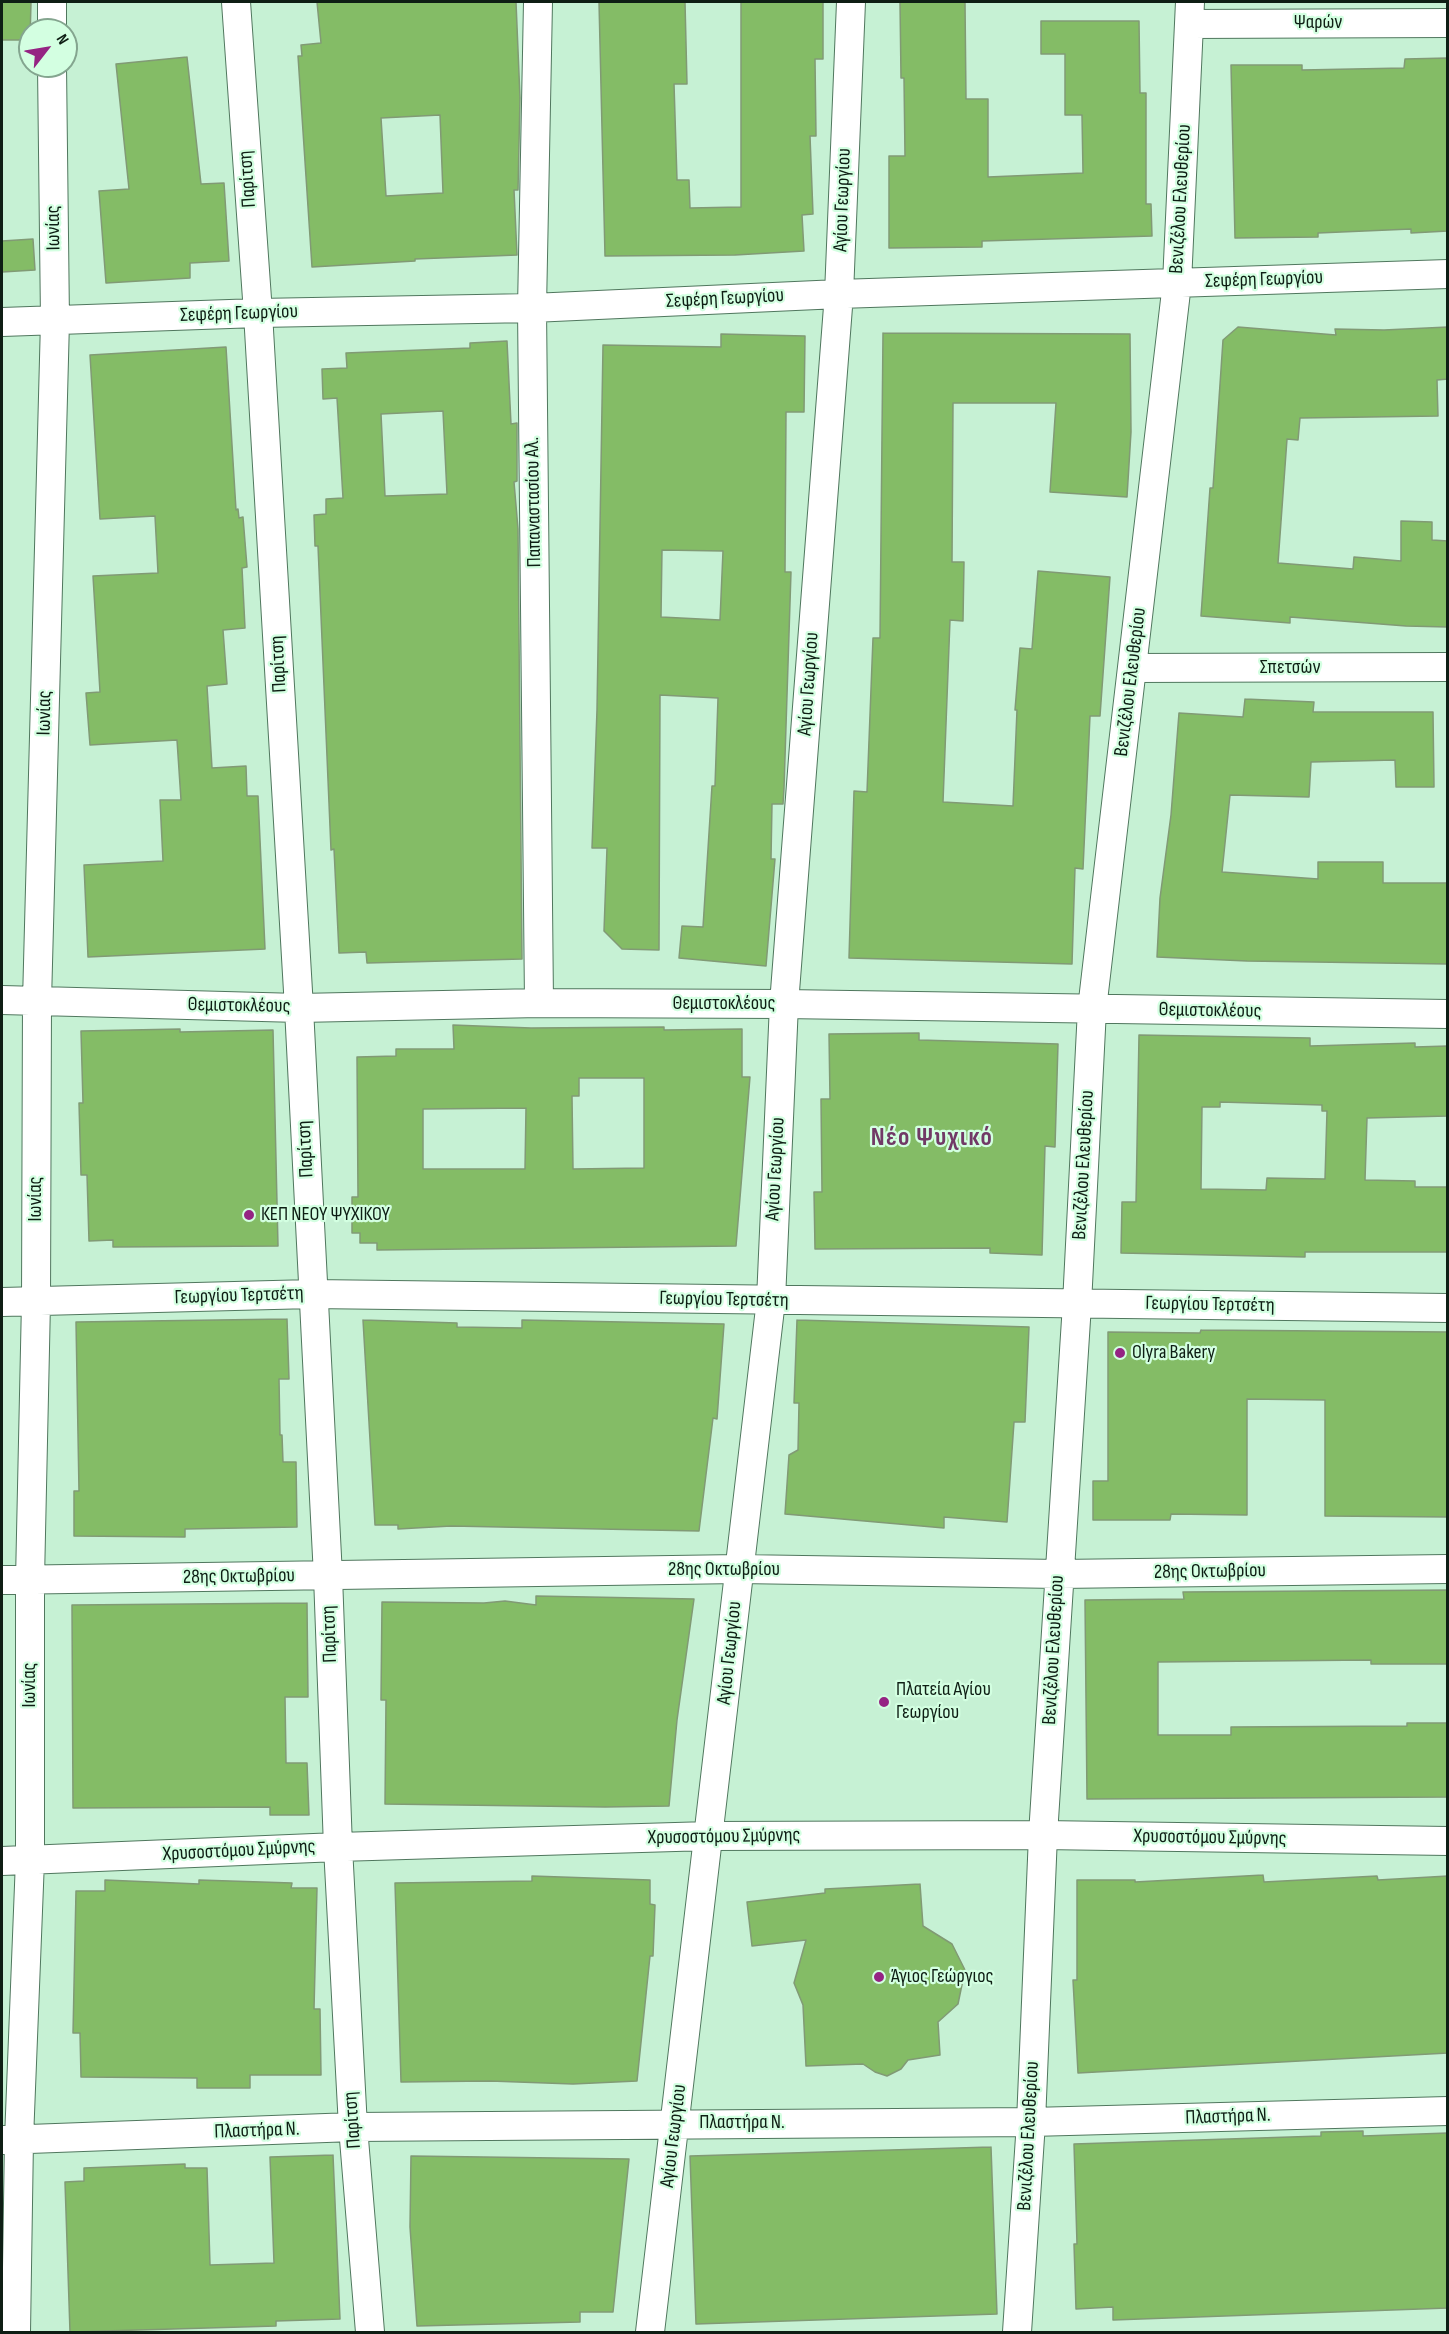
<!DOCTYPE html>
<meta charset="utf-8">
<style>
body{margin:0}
#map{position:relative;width:1449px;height:2334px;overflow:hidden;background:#c6f1d4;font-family:"Sofia Sans Condensed",sans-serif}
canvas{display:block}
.frame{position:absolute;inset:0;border:3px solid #0e1e14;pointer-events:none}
.north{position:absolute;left:18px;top:18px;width:60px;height:60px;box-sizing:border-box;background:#d3ffe1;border:2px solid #84a58f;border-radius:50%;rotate:59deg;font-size:16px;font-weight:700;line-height:24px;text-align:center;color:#0e1e14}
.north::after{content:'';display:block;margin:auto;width:21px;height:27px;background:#952483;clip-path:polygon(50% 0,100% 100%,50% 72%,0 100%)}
</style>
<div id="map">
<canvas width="1449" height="2334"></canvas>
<div class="frame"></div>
<div class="north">N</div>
</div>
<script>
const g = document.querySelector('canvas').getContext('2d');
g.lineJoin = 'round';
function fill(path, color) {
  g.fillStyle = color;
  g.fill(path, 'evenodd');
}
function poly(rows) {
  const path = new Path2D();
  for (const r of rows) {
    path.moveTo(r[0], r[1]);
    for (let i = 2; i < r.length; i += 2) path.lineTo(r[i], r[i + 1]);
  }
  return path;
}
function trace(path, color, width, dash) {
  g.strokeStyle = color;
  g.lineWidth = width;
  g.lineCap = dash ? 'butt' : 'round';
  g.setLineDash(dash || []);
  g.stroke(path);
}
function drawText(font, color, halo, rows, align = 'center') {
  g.font = font + ' "Sofia Sans Condensed",sans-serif';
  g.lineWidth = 4.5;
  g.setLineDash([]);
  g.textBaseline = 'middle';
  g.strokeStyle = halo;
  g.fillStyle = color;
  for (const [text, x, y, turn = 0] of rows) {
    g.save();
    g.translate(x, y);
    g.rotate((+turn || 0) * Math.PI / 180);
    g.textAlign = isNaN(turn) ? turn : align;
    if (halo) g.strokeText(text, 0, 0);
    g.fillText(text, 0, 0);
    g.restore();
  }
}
const building = poly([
 [2,2,31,2,30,40,2,40,2,2],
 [317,2,516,2,520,98,518,190,514,190,517,255,415,259,415,261,312,267,298,56,302,56,301,45,321,43,317,2],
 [440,115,443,193,386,196,381,118,440,115],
 [599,2,685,2,687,84,674,84,677,180,689,180,690,208,741,207,741,2,823,2,823,59,815,59,816,136,810,136,813,214,802,215,804,251,735,255,605,256,599,2],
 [900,2,965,2,966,99,988,99,988,177,1083,173,1082,115,1065,115,1065,54,1041,54,1041,21,1139,21,1140,93,1146,93,1146,204,1151,204,1152,236,982,241,982,247,889,248,889,156,905,156,904,78,901,78,900,2],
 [187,57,201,184,224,183,229,261,190,263,190,278,106,283,99,191,129,189,116,64,187,57],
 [1448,58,1448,231,1411,233,1411,229,1318,233,1318,237,1235,238,1231,65,1302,65,1302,70,1404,68,1405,59,1448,58],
 [33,239,35,270,2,272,2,241,33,239],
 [1238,327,1336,335,1335,329,1384,330,1448,327,1448,379,1437,380,1438,416,1300,418,1298,440,1287,439,1278,563,1353,569,1354,557,1401,561,1401,521,1432,522,1432,540,1448,541,1448,627,1406,626,1290,617,1290,623,1201,616,1210,488,1213,488,1223,340,1238,327],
 [883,333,1130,334,1131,432,1127,497,1050,492,1056,403,953,403,952,562,964,562,963,621,950,620,943,802,1013,806,1017,710,1015,710,1020,648,1032,649,1038,571,1110,577,1100,716,1090,716,1083,869,1075,868,1072,964,849,958,854,791,867,792,873,638,880,638,883,333],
 [721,334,805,336,804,412,786,412,785,572,791,572,784,788,783,804,772,804,771,859,775,859,766,966,679,958,682,926,703,927,712,786,715,786,718,698,660,695,659,950,622,949,604,931,607,848,592,848,597,710,603,345,721,347,721,334],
 [662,550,723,551,720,620,661,617,662,550],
 [507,341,511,424,517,423,517,481,514,482,518,529,522,959,367,963,366,952,339,953,334,849,331,850,318,546,315,546,314,515,326,514,326,499,343,498,337,398,323,399,322,369,347,368,346,353,470,348,470,343,507,341],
 [443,411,447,494,385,496,381,414,443,411],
 [226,347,236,510,238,509,239,518,243,517,247,567,242,568,245,628,223,630,227,684,207,686,212,768,246,766,247,796,258,796,265,949,88,957,84,865,163,861,160,800,181,800,177,740,90,745,86,693,100,692,93,576,158,573,155,516,100,519,90,355,226,347],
 [1245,699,1314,702,1313,712,1433,712,1434,787,1396,787,1395,760,1311,762,1309,797,1230,795,1222,872,1318,879,1318,862,1383,862,1383,883,1448,883,1448,964,1247,961,1157,957,1160,898,1171,815,1179,713,1243,717,1245,699],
 [453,1025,531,1028,664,1027,664,1030,742,1029,742,1077,750,1077,736,1246,377,1250,377,1243,360,1243,360,1233,352,1233,352,1197,358,1197,357,1057,396,1056,396,1049,454,1049,453,1025],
 [579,1078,644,1078,644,1168,573,1169,572,1096,579,1096,579,1078],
 [526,1108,525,1169,423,1169,423,1109,526,1108],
 [180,1029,180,1032,273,1030,278,1246,113,1247,113,1240,89,1241,87,1175,81,1175,79,1103,83,1103,81,1031,180,1029],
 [919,1033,919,1040,1058,1044,1055,1147,1045,1146,1042,1255,990,1253,990,1248,815,1249,814,1192,822,1192,821,1099,830,1099,829,1034,919,1033],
 [1139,1035,1310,1038,1310,1046,1415,1043,1415,1047,1448,1046,1448,1116,1367,1118,1365,1180,1415,1181,1415,1187,1448,1187,1448,1252,1305,1252,1305,1257,1121,1253,1122,1202,1136,1202,1139,1035],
 [1220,1102,1322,1105,1322,1111,1327,1111,1325,1179,1267,1178,1266,1190,1201,1189,1202,1107,1220,1107,1220,1102],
 [287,1319,289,1379,279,1379,280,1435,282,1435,283,1462,296,1462,297,1527,185,1529,185,1537,74,1536,74,1491,79,1491,76,1322,287,1319],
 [363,1320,457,1323,457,1327,522,1328,522,1320,724,1324,717,1419,713,1418,699,1531,451,1526,398,1529,398,1525,375,1525,363,1320],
 [797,1320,1029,1327,1025,1422,1014,1422,1007,1522,944,1517,944,1528,785,1514,789,1455,798,1450,799,1403,794,1403,797,1320],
 [1201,1330,1448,1332,1448,1517,1325,1516,1325,1400,1247,1399,1247,1515,1171,1514,1170,1520,1093,1520,1093,1481,1108,1481,1108,1332,1200,1333,1201,1330],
 [1448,1590,1448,1664,1371,1664,1371,1660,1158,1662,1158,1735,1231,1735,1231,1727,1407,1726,1407,1723,1448,1723,1448,1797,1087,1799,1085,1600,1184,1599,1183,1592,1448,1590],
 [536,1596,694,1599,677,1720,669,1806,605,1807,385,1804,386,1700,381,1700,382,1602,484,1603,505,1601,536,1605,536,1596],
 [307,1603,308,1697,285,1697,286,1763,307,1763,309,1815,270,1815,270,1807,73,1808,72,1605,307,1603],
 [1263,1875,1264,1882,1377,1876,1378,1880,1448,1876,1448,2053,1078,2073,1073,1980,1077,1980,1077,1880,1135,1880,1135,1882,1263,1875],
 [532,1876,650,1880,650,1904,655,1905,653,1956,650,1956,637,2081,573,2084,490,2081,401,2082,395,1883,532,1881,532,1876],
 [105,1880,199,1884,199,1880,292,1883,291,1888,317,1888,314,2009,320,2009,321,2075,250,2075,250,2088,197,2088,197,2078,81,2077,80,2033,73,2033,76,1891,105,1891,105,1880],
 [920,1884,923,1926,952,1944,965,1970,958,2004,938,2022,940,2055,908,2060,901,2069,887,2076,875,2072,863,2064,806,2066,803,2005,794,1983,806,1940,752,1946,747,1902,825,1893,825,1889,920,1884],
 [1363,2131,1363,2136,1448,2133,1448,2308,1113,2320,1113,2307,1076,2309,1074,2244,1077,2244,1074,2144,1321,2136,1321,2132,1363,2131],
 [991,2147,997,2314,696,2324,690,2156,991,2147],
 [333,2155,340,2319,276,2321,276,2326,70,2332,65,2182,84,2181,84,2168,185,2164,185,2168,207,2168,210,2265,274,2263,270,2157,333,2155],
 [411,2156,629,2159,613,2312,580,2312,580,2322,417,2326,410,2227,411,2156]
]);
fill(building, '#84bc66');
trace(building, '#819a75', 1.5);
const street = poly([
 [52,2,52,30],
 [236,2,258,313,299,1008,328,1576,338,1847,353,2127,370,2332],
 [538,2,532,308,539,1003],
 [1189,24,1448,23],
 [2,322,258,313,532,308,839,294,1448,274],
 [1133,668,1448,667],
 [2,1000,299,1008,539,1003,784,1004,1448,1014],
 [2,1302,312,1294,1448,1308],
 [2,1580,739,1569,1059,1574,1448,1569],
 [2,1861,338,1847,709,1836,1043,1835,1448,1841],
 [2,2140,353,2127,1031,2122,1448,2111],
 [16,2332,19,2139,30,1860,30,1580,36,1302,37,1001,55,321,52,66],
 [650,2332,771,1300,784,1004,839,294,851,2],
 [1017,2332,1031,2122,1043,1835,1077,1304,1092,1009,1177,283,1190,2]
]);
trace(street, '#50775e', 30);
trace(street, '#fff', 28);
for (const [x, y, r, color] of [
 [249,1215,6,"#952483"],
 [1120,1353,6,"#952483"],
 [884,1702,6,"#952483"],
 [879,1977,6,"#952483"]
]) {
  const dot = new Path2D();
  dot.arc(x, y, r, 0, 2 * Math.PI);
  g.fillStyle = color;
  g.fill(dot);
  trace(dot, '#d3ffe1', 2);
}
drawText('20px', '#0e1e14', '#d3ffe1', [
 ["Ψαρών",1318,23],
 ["Παρίτση",248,179,-94],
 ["Βενιζέλου Ελευθερίου",1181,199,-87],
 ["Αγίου Γεωργίου",843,200,-88],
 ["Ιωνίας",54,228,-91],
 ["Σεφέρη Γεωργίου",1264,280,-2],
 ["Σεφέρη Γεωργίου",725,299,-3],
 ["Σεφέρη Γεωργίου",239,314,-2],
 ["Παπαναστασίου Αλ.",534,502,-91],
 ["Παρίτση",279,664,-93],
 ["Σπετσών",1290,668],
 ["Βενιζέλου Ελευθερίου",1131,682,-83],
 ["Αγίου Γεωργίου",809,684,-86],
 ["Ιωνίας",45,713,-89],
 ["Θεμιστοκλέους",724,1004],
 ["Θεμιστοκλέους",239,1006,1],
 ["Θεμιστοκλέους",1210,1011,1],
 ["Παρίτση",306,1149,-93],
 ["Βενιζέλου Ελευθερίου",1084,1165,-87],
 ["Αγίου Γεωργίου",776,1169,-87],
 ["Ιωνίας",36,1199,-90],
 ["Γεωργίου Τερτσέτη",239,1296,-2],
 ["Γεωργίου Τερτσέτη",724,1300,1],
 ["Γεωργίου Τερτσέτη",1210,1305,1],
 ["28ης Οκτωβρίου",724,1570],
 ["28ης Οκτωβρίου",1210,1572,-1],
 ["28ης Οκτωβρίου",239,1577,-1],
 ["Παρίτση",330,1634,-92],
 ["Βενιζέλου Ελευθερίου",1054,1650,-87],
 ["Αγίου Γεωργίου",730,1653,-84],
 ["Ιωνίας",30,1685,-90],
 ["Χρυσοστόμου Σμύρνης",724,1837,-1],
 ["Χρυσοστόμου Σμύρνης",1210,1838,1],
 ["Χρυσοστόμου Σμύρνης",239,1851,-3],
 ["Πλαστήρα Ν.",1228,2117,-2],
 ["Παρίτση",353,2120,-94],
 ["Πλαστήρα Ν.",742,2123],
 ["Πλαστήρα Ν.",257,2131,-2],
 ["Αγίου Γεωργίου",674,2136,-83],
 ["Βενιζέλου Ελευθερίου",1029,2136,-87]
]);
drawText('20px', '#0e1e14', '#d3ffe1', [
 ["ΚΕΠ ΝΕΟΥ ΨΥΧΙΚΟΥ",261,1215],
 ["Olyra Bakery",1132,1353],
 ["Πλατεία Αγίου",896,1690],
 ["Γεωργίου",896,1713],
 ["Άγιος Γεώργιος",891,1977]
], 'left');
g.letterSpacing = '1.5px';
drawText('bold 26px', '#713966', '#d3ffe1', [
 ["Νέο Ψυχικό",932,1138]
]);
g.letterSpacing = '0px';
</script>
